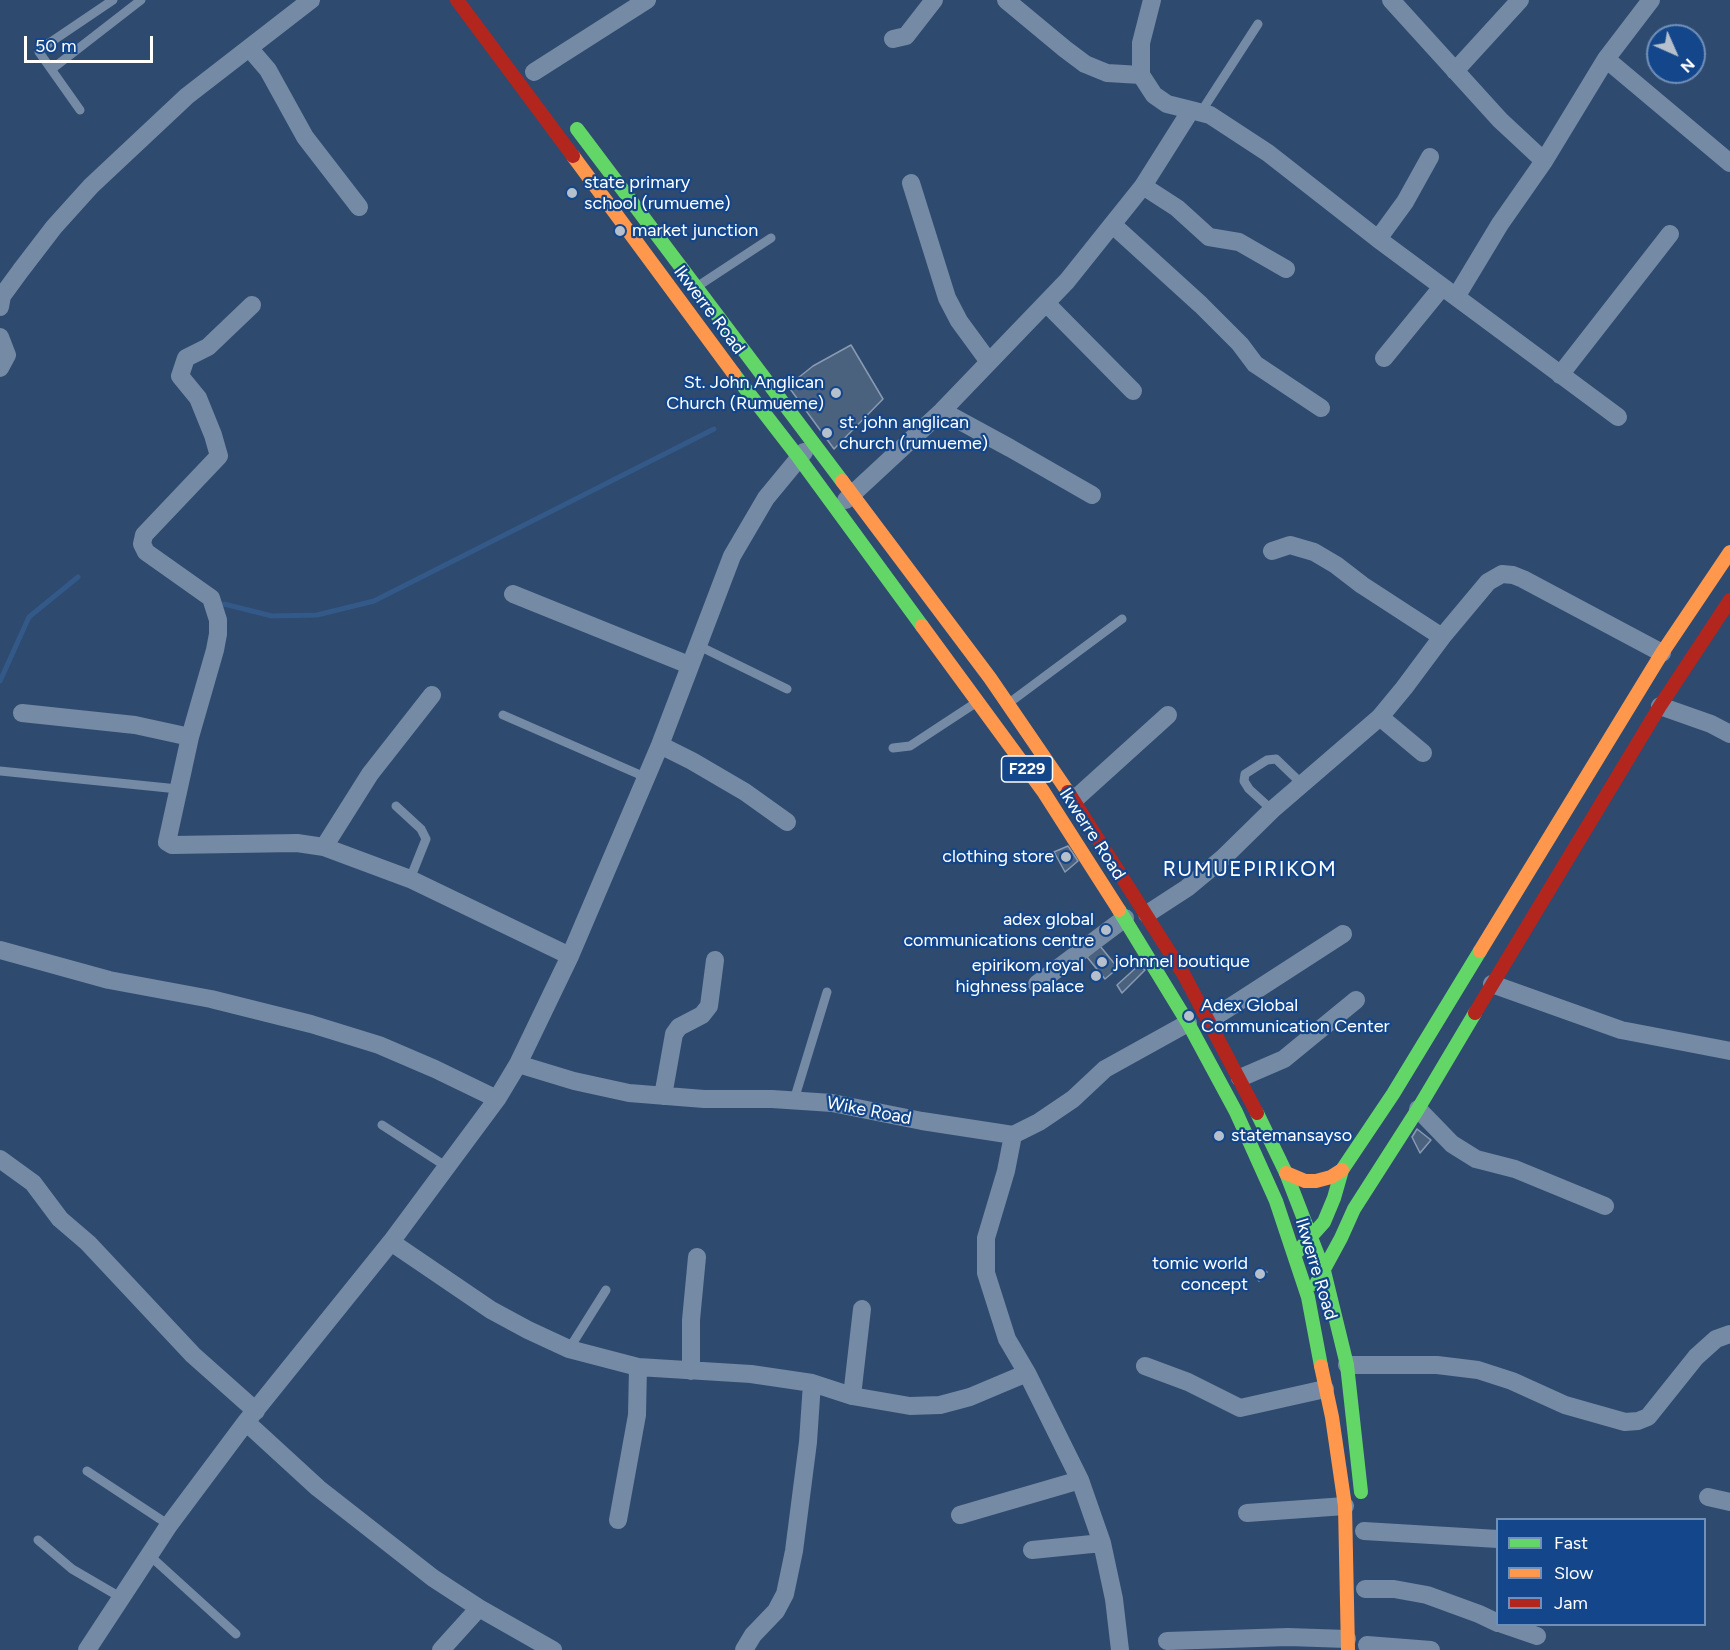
<!DOCTYPE html>
<style>
body{margin:0}
#map{position:relative;width:1730px;height:1650px;overflow:hidden;background:#2e4a6f;font-family:Figtree,sans-serif}
canvas{display:block}
.legend{position:absolute;left:1496px;top:1518px;width:210px;height:108px;box-sizing:border-box;background:#13468a;border:2px solid #7190b9;margin:0;padding:8px 10px;list-style:none;font-size:18px;color:#fff}
.legend li{display:flex;align-items:center;gap:12px;height:30px}
.legend b{width:30px;border:2px solid #7190b9}
.north{position:absolute;left:1646px;top:24px;width:60px;height:60px;box-sizing:border-box;background:#13468a;border:2px solid #7190b9;border-radius:50%;rotate:135deg;font-size:16px;font-weight:700;line-height:24px;text-align:center;color:#fff}
.north::after{content:'';display:block;margin:auto;width:21px;height:27px;background:#b6c0cd;clip-path:polygon(50% 0,100% 100%,50% 72%,0 100%)}
.scale{position:absolute;left:24px;top:36px;width:129px;height:27px;box-sizing:border-box;border:3px solid #fff;border-top:0;padding-left:8px;font-size:18px;line-height:21px;white-space:nowrap;color:#fff;-webkit-text-stroke:4px #13468a;paint-order:stroke}
</style>
<div id="map">
<canvas width="1730" height="1650"></canvas>
<ul class="legend">
<li><b style="height:8px;background:#63d668"></b>Fast</li>
<li><b style="height:8px;background:#ff974d"></b>Slow</li>
<li><b style="height:8px;background:#b3261e"></b>Jam</li>
</ul>
<div class="north">N</div>
<div class="scale">50 m</div>
</div>
<script>
const g = document.querySelector('canvas').getContext('2d');
g.lineJoin = 'round';
function poly(rows) {
  const path = new Path2D();
  for (const r of rows) {
    path.moveTo(r[0], r[1]);
    for (let i = 2; i < r.length; i += 2) path.lineTo(r[i], r[i + 1]);
  }
  return path;
}
function trace(path, color, width, dash) {
  g.strokeStyle = color;
  g.lineWidth = width;
  g.lineCap = dash ? 'butt' : 'round';
  g.setLineDash(dash || []);
  g.stroke(path);
}
function fill(path, color) {
  g.fillStyle = color;
  g.fill(path, 'evenodd');
}
function drawText(font, color, halo, rows, align = 'center') {
  g.font = font + ' Figtree,sans-serif';
  g.lineWidth = 4.5;
  g.setLineDash([]);
  g.textBaseline = 'middle';
  g.strokeStyle = halo;
  g.fillStyle = color;
  for (const [text, x, y, turn = 0] of rows) {
    g.save();
    g.translate(x, y);
    g.rotate((+turn || 0) * Math.PI / 180);
    g.textAlign = isNaN(turn) ? turn : align;
    if (halo) g.strokeText(text, 0, 0);
    g.fillText(text, 0, 0);
    g.restore();
  }
}
trace(poly([
 [224,604,272,616,317,615,374,601,714,429],
 [0,681,29,617,78,577]
]), '#335989', 5);
const building = poly([
 [851,345,883,399,834,449,788,386,813,366,851,345],
 [1068,846,1078,861,1065,872,1054,852,1068,846],
 [1100,946,1118,968,1105,979,1087,957,1100,946],
 [1139,965,1145,970,1122,993,1117,985,1139,965],
 [1417,1129,1431,1140,1420,1153,1412,1137,1417,1129],
 [1262,1268,1267,1272,1259,1281,1254,1276,1262,1268]
]);
fill(building, '#4b627f');
trace(building, '#899bb2', 1.5);
trace(poly([
 [52,69,141,0],
 [80,110,39,52,39,50,113,0],
 [1201,112,1258,24],
 [698,286,771,238],
 [697,645,787,689],
 [1009,703,1122,619],
 [503,715,645,777],
 [893,748,910,746,974,704],
 [0,771,178,789],
 [396,806,421,829,426,839,410,879],
 [1272,810,1249,789,1244,781,1245,774,1267,760,1276,759,1302,784],
 [794,1100,827,992],
 [382,1125,447,1167],
 [569,1349,606,1290],
 [87,1471,169,1525],
 [38,1540,72,1569,120,1597],
 [149,1555,236,1634]
]), '#758aa4', 9);
trace(poly([
 [1006,0,1065,49,1085,64,1107,73,1141,75],
 [1391,0,1500,120,1544,161],
 [893,39,906,36,934,0],
 [250,49,268,70,305,137,359,207],
 [1606,59,1730,163],
 [1455,71,1520,0],
 [534,72,647,0],
 [1191,110,1210,115,1268,153,1378,239,1618,417],
 [911,183,947,298,959,321,989,362],
 [1143,186,1177,208,1209,237,1239,242,1286,269],
 [1113,225,1201,305,1240,344,1255,364,1321,408],
 [1378,239,1405,202,1430,157],
 [1456,297,1500,224,1544,161,1606,59,1651,0],
 [1046,303,1133,391],
 [252,305,208,347,186,358,180,376,198,398,213,435,219,456,144,535,142,544,146,552,211,598,218,620,218,634,215,650,190,737,167,842,172,845,297,843,324,847,410,879,570,956],
 [0,307,2,296,21,270,54,227,91,186,187,96,311,0],
 [0,337,7,355,0,368],
 [1384,358,1442,287],
 [1560,375,1670,234],
 [942,411,1010,448,1092,495],
 [846,500,942,411,1067,281,1143,186,1191,110,1167,104,1154,95,1141,75,1141,43,1152,0],
 [1272,551,1290,545,1314,552,1336,565,1362,585,1442,637],
 [513,594,689,665],
 [1660,706,1711,724,1730,734],
 [22,713,135,725,190,737],
 [1380,717,1423,753],
 [660,745,692,761,745,792,787,822],
 [1074,800,1168,715],
 [324,847,370,774,432,695],
 [1147,914,1187,888,1223,858,1272,810,1380,717,1404,688,1442,637,1488,582,1502,574,1513,575,1523,579,1662,653],
 [0,950,109,980,211,999,311,1024,379,1045,435,1069,497,1099],
 [1037,984,1125,918],
 [1492,984,1621,1030,1730,1051],
 [1210,1020,1343,934],
 [518,1064,574,1081,629,1093,704,1099,772,1099,832,1103,922,1121,1013,1135,1039,1122,1073,1099,1105,1069,1188,1023],
 [1240,1078,1284,1059,1356,1000],
 [663,1096,674,1034,679,1027,702,1015,709,1006,715,960],
 [1418,1109,1452,1144,1476,1159,1515,1169,1605,1206],
 [1013,1135,1006,1171,986,1238,986,1273,1007,1339,1027,1373,1080,1480,1102,1543,1114,1599,1120,1650],
 [0,1159,33,1183,60,1219,88,1243,193,1355,256,1411],
 [391,1242,491,1310,528,1330,569,1349,638,1367,751,1374,812,1383,852,1396,910,1406,940,1405,970,1397,1027,1373],
 [1347,1365,1437,1365,1478,1370,1512,1381,1565,1405,1625,1422,1638,1421,1648,1417,1696,1357,1716,1339,1730,1334],
 [1145,1366,1188,1382,1240,1408,1325,1389],
 [691,1371,691,1320,697,1257],
 [852,1396,862,1309],
 [246,1422,318,1488,433,1578,479,1608,553,1650],
 [1708,1497,1730,1502],
 [1247,1513,1345,1506],
 [960,1515,1080,1480],
 [618,1520,637,1415,638,1367],
 [1364,1531,1498,1539],
 [1032,1550,1102,1543],
 [1365,1589,1394,1589,1427,1595,1479,1614,1498,1623],
 [1502,1624,1537,1636],
 [1167,1641,1288,1637,1347,1639],
 [1367,1645,1431,1650],
 [87,1650,169,1525,246,1422,391,1242,497,1099,518,1064,570,956,660,745,732,556,766,498,804,452],
 [441,1650,479,1608],
 [744,1650,753,1635,776,1611,785,1594,794,1551,808,1442,812,1383]
]), '#758aa4', 18);
trace(poly([
 [577,129,842,481],
 [734,374,799,458,922,626],
 [1119,910,1188,1023,1236,1112,1276,1201,1308,1297,1321,1366],
 [1257,1113,1286,1173,1324,1271,1347,1365,1361,1492],
 [1298,1251,1324,1222,1334,1198,1342,1170,1393,1094,1480,951],
 [1316,1284,1341,1238,1354,1209,1418,1109,1475,1013]
]), '#63d668', 14);
trace(poly([
 [573,156,734,374],
 [842,481,990,678,1068,792],
 [922,626,1043,791,1119,910],
 [1480,951,1662,653,1730,552],
 [1286,1173,1305,1181,1316,1181,1331,1177,1342,1170],
 [1321,1366,1332,1417,1345,1506,1348,1650]
]), '#ff974d', 14);
trace(poly([
 [457,0,573,156],
 [1068,792,1184,975,1257,1113],
 [1475,1013,1660,706,1730,600]
]), '#b3261e', 14);
for (const [x, y, r, color] of [
 [572,193,6,"#b6c0cd"],
 [620,231,6,"#b6c0cd"],
 [836,393,6,"#b6c0cd"],
 [827,433,6,"#b6c0cd"],
 [1066,857,6,"#b6c0cd"],
 [1106,930,6,"#b6c0cd"],
 [1102,962,6,"#b6c0cd"],
 [1096,976,6,"#b6c0cd"],
 [1189,1016,6,"#b6c0cd"],
 [1219,1136,6,"#b6c0cd"],
 [1260,1274,6,"#b6c0cd"]
]) {
  const dot = new Path2D();
  dot.arc(x, y, r, 0, 2 * Math.PI);
  g.fillStyle = color;
  g.fill(dot);
  trace(dot, '#13468a', 2);
}
for (const [x, y, w] of [
 [1027,769,51]
]) {
  const box = new Path2D();
  box.roundRect(x - w / 2, y - 13, w, 26, 4.5);
  g.fillStyle = '#13468a';
  g.fill(box);
  trace(box, '#fff', 1.5);
}
drawText('bold 16px', '#fff', null, [
 ["F229",1027,769]
]);
drawText('18px', '#fff', '#13468a', [
 ["state primary",584,183],
 ["school (rumueme)",584,204],
 ["market junction",632,231],
 ["St. John Anglican",824,383,"right"],
 ["Church (Rumueme)",824,404,"right"],
 ["st. john anglican",839,423],
 ["church (rumueme)",839,444],
 ["clothing store",1054,857,"right"],
 ["adex global",1094,920,"right"],
 ["communications centre",1094,941,"right"],
 ["johnnel boutique",1114,962],
 ["epirikom royal",1084,966,"right"],
 ["highness palace",1084,987,"right"],
 ["Adex Global",1201,1006],
 ["Communication Center",1201,1027],
 ["statemansayso",1231,1136],
 ["tomic world",1248,1264,"right"],
 ["concept",1248,1285,"right"]
], 'left');
drawText('18px', '#fff', '#13468a', [
 ["Ikwerre Road",709,310,53],
 ["Ikwerre Road",1092,834,57],
 ["Wike Road",869,1111,11],
 ["Ikwerre Road",1316,1269,73]
]);
g.letterSpacing = '1.5px';
drawText('21px', '#fff', '#13468a', [
 ["RUMUEPIRIKOM",1250,870]
]);
g.letterSpacing = '0px';
</script>
